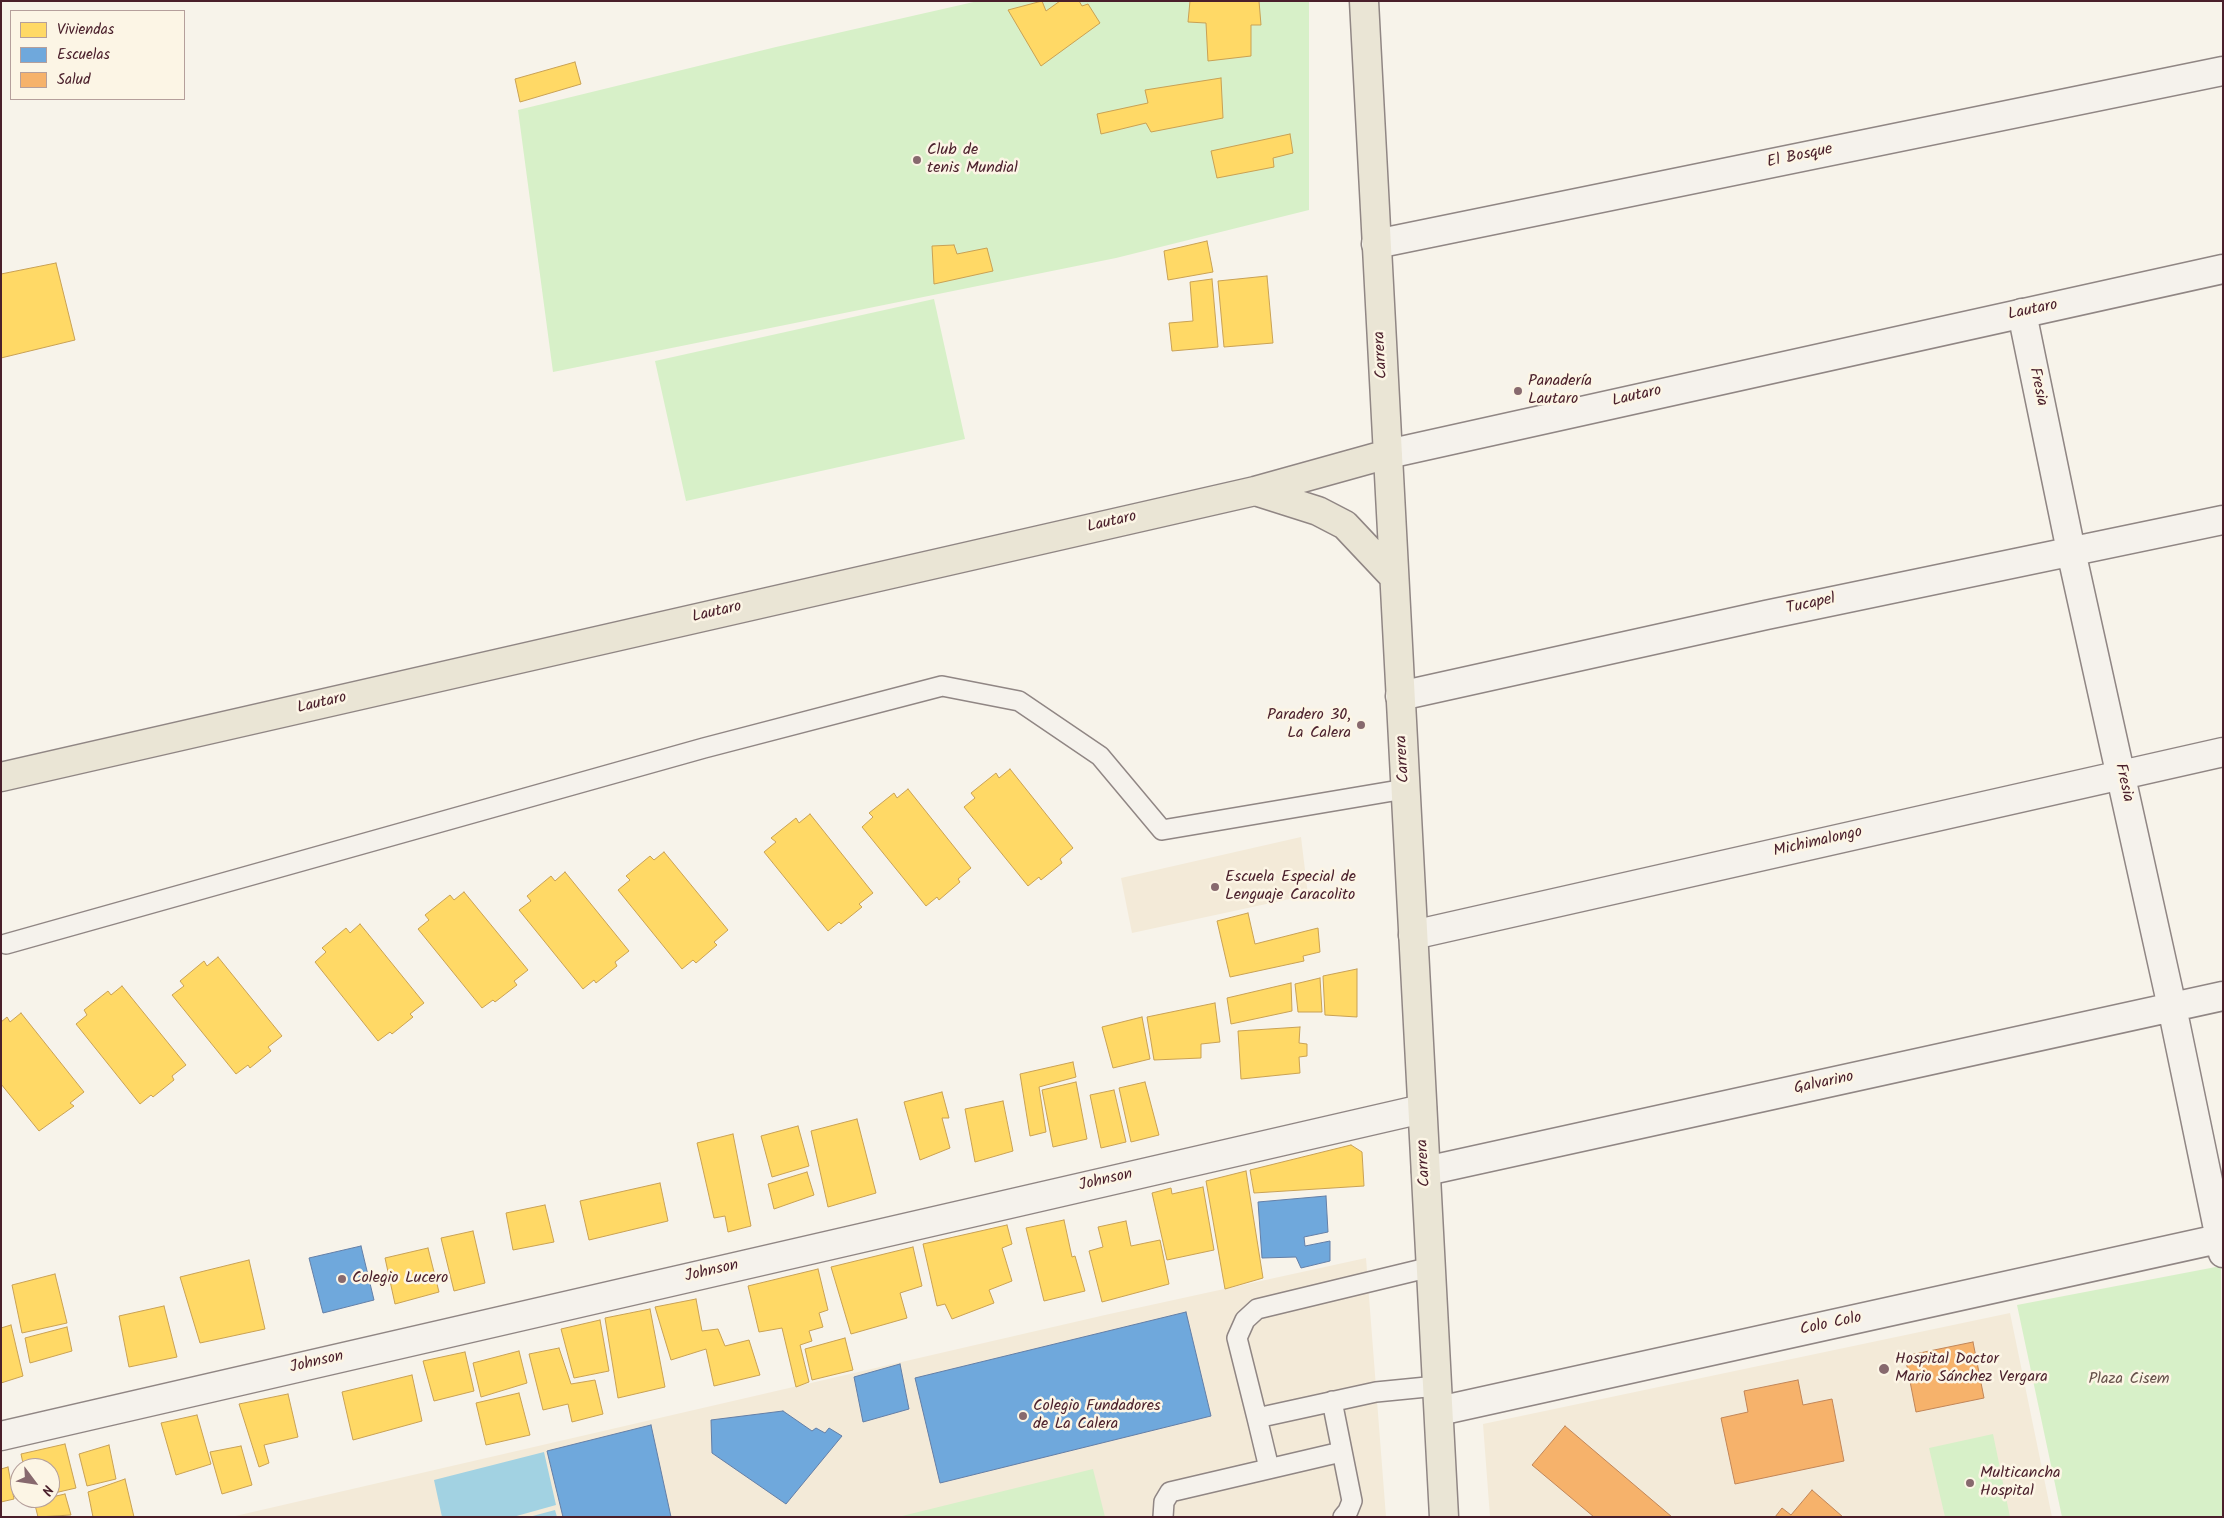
<!DOCTYPE html>
<meta charset="utf-8">
<style>
body{margin:0}
#map{position:relative;width:2224px;height:1518px;overflow:hidden;background:#f7f3ea;font-family:Kalam,sans-serif}
canvas{display:block}
.frame{position:absolute;inset:0;border:2px solid #4a1f2b;pointer-events:none}
.legend{position:absolute;left:10px;top:10px;width:175px;height:90px;box-sizing:border-box;background:#fcf5e5;border:1px solid #b59f9b;margin:0;padding:6px 9px;list-style:none;font-size:15px;color:#4a1f2b}
.legend li{display:flex;align-items:center;gap:10px;height:25px}
.legend b{width:25px;border:1px solid #b59f9b}
.north{position:absolute;left:10px;top:1458px;width:50px;height:50px;box-sizing:border-box;background:#fcf5e5;border:1px solid #b59f9b;border-radius:50%;rotate:121deg;font-size:14px;font-weight:700;line-height:20px;text-align:center;color:#4a1f2b}
.north::after{content:'';display:block;margin:auto;width:18px;height:22px;background:#87696e;clip-path:polygon(50% 0,100% 100%,50% 72%,0 100%)}
</style>
<div id="map">
<canvas width="2224" height="1518"></canvas>
<div class="frame"></div>
<ul class="legend">
<li><b style="height:14px;background:#ffd966"></b>Viviendas</li>
<li><b style="height:14px;background:#6fa8dc"></b>Escuelas</li>
<li><b style="height:14px;background:#f6b26b"></b>Salud</li>
</ul>
<div class="north">N</div>
</div>
<script>
const g = document.querySelector('canvas').getContext('2d');
g.lineJoin = 'round';
function fill(path, color) {
  g.fillStyle = color;
  g.fill(path, 'evenodd');
}
function poly(rows) {
  const path = new Path2D();
  for (const r of rows) {
    path.moveTo(r[0], r[1]);
    for (let i = 2; i < r.length; i += 2) path.lineTo(r[i], r[i + 1]);
  }
  return path;
}
function trace(path, color, width, dash) {
  g.strokeStyle = color;
  g.lineWidth = width;
  g.lineCap = dash ? 'butt' : 'round';
  g.setLineDash(dash || []);
  g.stroke(path);
}
function drawText(font, color, halo, rows, align = 'center') {
  g.font = font + ' Kalam,sans-serif';
  g.lineWidth = 5;
  g.setLineDash([]);
  g.textBaseline = 'middle';
  g.strokeStyle = halo;
  g.fillStyle = color;
  for (const [text, x, y, turn = 0] of rows) {
    g.save();
    g.translate(x, y);
    g.rotate((+turn || 0) * Math.PI / 180);
    g.textAlign = isNaN(turn) ? turn : align;
    if (halo) g.strokeText(text, 0, 0);
    g.fillText(text, 0, 0);
    g.restore();
  }
}
fill(poly([
 [1301,837,1308,895,1132,933,1121,878],
 [1366,1258,1386,1517,231,1517,1105,1315],
 [2010,1313,2052,1517,1490,1517,1483,1424]
]), '#f3ead8');
fill(poly([
 [978,1,1309,1,1309,210,1116,258,553,372,518,110,776,47],
 [934,299,965,439,686,501,655,361],
 [2221,1266,2223,1517,2062,1517,2017,1305],
 [1993,1434,2010,1517,1945,1517,1929,1448],
 [1093,1469,1105,1517,898,1517]
]), '#d7f0c8');
fill(poly([
 [544,1452,556,1505,513,1517,442,1517,434,1480],
 [555,1510,557,1517,529,1517]
]), '#a2d2e2');
const homes = poly([
 [1042,1,1046,11,1060,1,1079,1,1082,6,1088,4,1100,23,1041,66,1008,10,1042,1],
 [1190,1,1259,1,1261,25,1251,25,1251,56,1208,61,1206,23,1188,22,1190,1],
 [575,62,581,84,520,102,515,79,575,62],
 [1221,78,1223,118,1151,132,1146,123,1101,134,1097,114,1148,103,1145,90,1221,78],
 [1290,134,1293,153,1273,158,1274,167,1217,178,1211,151,1290,134],
 [1207,241,1213,272,1168,280,1164,251,1207,241],
 [954,245,957,254,987,248,993,271,934,284,932,246,954,245],
 [56,263,75,340,1,358,1,274,56,263],
 [1267,276,1273,343,1224,347,1218,281,1267,276],
 [1212,279,1218,347,1172,351,1169,323,1193,321,1190,282,1212,279],
 [1010,769,1073,848,1060,859,1062,863,1041,880,1039,877,1028,886,964,807,975,798,971,793,996,773,999,778,1010,769],
 [908,789,971,868,958,879,960,882,939,900,937,897,926,906,862,827,873,817,869,813,894,793,897,798,908,789],
 [810,814,873,893,859,904,862,907,841,924,839,922,828,931,764,852,776,842,771,838,796,818,799,823,810,814],
 [664,852,728,930,714,942,717,945,696,963,693,960,682,969,618,890,630,880,626,876,650,856,654,860,664,852],
 [565,872,629,951,615,962,617,966,596,983,594,980,583,989,519,910,531,901,527,896,551,876,555,881,565,872],
 [464,892,528,970,514,981,517,985,495,1002,493,1000,482,1008,418,929,429,920,425,915,450,895,454,900,464,892],
 [1248,913,1255,944,1318,928,1320,952,1303,956,1304,961,1230,977,1217,921,1248,913],
 [360,924,424,1003,410,1014,413,1017,392,1034,390,1032,378,1041,315,962,326,952,322,948,346,928,350,933,360,924],
 [218,957,282,1036,268,1047,271,1051,250,1068,248,1065,236,1074,172,995,184,986,180,981,204,961,207,966,218,957],
 [1357,969,1357,1017,1325,1015,1323,976,1357,969],
 [1320,978,1322,1012,1298,1012,1295,984,1320,978],
 [1291,983,1292,1011,1231,1024,1227,998,1291,983],
 [122,986,186,1065,172,1076,174,1080,153,1097,151,1095,140,1104,76,1024,87,1015,84,1010,108,991,111,995,122,986],
 [1215,1003,1220,1042,1201,1044,1201,1058,1154,1060,1147,1017,1215,1003],
 [21,1013,84,1092,70,1103,74,1106,39,1131,1,1084,1,1022,7,1017,10,1022,21,1013],
 [1142,1017,1150,1059,1113,1068,1102,1027,1142,1017],
 [1300,1027,1299,1043,1307,1044,1307,1056,1299,1057,1300,1073,1241,1079,1238,1031,1300,1027],
 [1073,1062,1076,1077,1039,1087,1046,1132,1030,1136,1020,1074,1073,1062],
 [1076,1082,1087,1139,1053,1147,1042,1090,1076,1082],
 [1145,1082,1159,1135,1131,1142,1119,1088,1145,1082],
 [1114,1090,1126,1142,1101,1148,1090,1095,1114,1090],
 [942,1092,949,1118,942,1118,950,1148,920,1160,904,1102,942,1092],
 [1003,1101,1013,1151,975,1162,965,1109,1003,1101],
 [857,1119,876,1193,828,1207,811,1131,857,1119],
 [798,1126,809,1166,772,1177,761,1136,798,1126],
 [733,1134,751,1226,728,1232,725,1216,714,1218,697,1143,733,1134],
 [1351,1145,1362,1152,1364,1186,1254,1193,1250,1170,1351,1145],
 [1246,1171,1263,1278,1225,1289,1206,1181,1246,1171],
 [807,1172,814,1195,774,1209,768,1184,807,1172],
 [660,1183,668,1221,589,1240,580,1201,660,1183],
 [1203,1187,1214,1250,1167,1260,1152,1193,1171,1188,1172,1194,1203,1187],
 [545,1205,554,1242,513,1250,506,1213,545,1205],
 [1064,1220,1072,1257,1075,1256,1085,1291,1044,1301,1026,1228,1064,1220],
 [1126,1221,1131,1246,1160,1240,1169,1284,1102,1302,1089,1251,1103,1247,1098,1227,1126,1221],
 [1007,1225,1012,1244,1002,1248,1012,1281,989,1290,994,1303,952,1319,945,1304,937,1306,923,1244,1007,1225],
 [473,1231,485,1283,454,1291,441,1238,473,1231],
 [913,1247,922,1286,900,1293,907,1318,851,1334,831,1267,913,1247],
 [428,1248,439,1292,395,1304,385,1258,428,1248],
 [249,1260,265,1329,200,1343,180,1277,249,1260],
 [818,1269,828,1310,819,1313,823,1327,809,1331,812,1341,800,1345,809,1382,796,1387,782,1328,759,1332,748,1286,818,1269],
 [55,1274,67,1323,22,1333,12,1285,55,1274],
 [696,1299,702,1331,718,1329,725,1346,749,1340,760,1375,714,1386,706,1349,671,1360,655,1307,696,1299],
 [164,1306,177,1357,129,1367,119,1316,164,1306],
 [650,1309,665,1387,618,1398,605,1318,650,1309],
 [600,1320,609,1371,574,1378,561,1329,600,1320],
 [11,1325,23,1376,1,1383,1,1328,11,1325],
 [67,1327,72,1351,30,1363,25,1338,67,1327],
 [845,1338,853,1370,812,1380,805,1349,845,1338],
 [559,1348,571,1384,595,1380,603,1414,572,1422,568,1404,543,1410,529,1354,559,1348],
 [519,1351,527,1383,481,1397,473,1363,519,1351],
 [465,1352,474,1391,434,1401,423,1361,465,1352],
 [412,1375,422,1421,353,1440,342,1392,412,1375],
 [519,1393,530,1435,486,1445,476,1403,519,1393],
 [288,1394,298,1437,264,1445,269,1463,259,1467,239,1404,288,1394],
 [197,1415,211,1464,176,1475,161,1423,197,1415],
 [65,1444,76,1488,50,1494,50,1468,24,1468,21,1454,65,1444],
 [109,1445,116,1479,87,1486,79,1454,109,1445],
 [241,1446,252,1485,222,1494,210,1452,241,1446],
 [8,1467,14,1499,1,1502,1,1469,8,1467],
 [125,1479,134,1517,93,1517,88,1492,125,1479],
 [65,1494,71,1515,38,1517,34,1501,65,1494]
]);
fill(homes, '#ffd966');
trace(homes, '#c9a154', 1);
const schools = poly([
 [1326,1196,1328,1232,1304,1237,1305,1246,1330,1241,1330,1261,1301,1268,1296,1257,1262,1258,1258,1202,1326,1196],
 [361,1246,374,1300,323,1313,309,1258,361,1246],
 [1186,1312,1211,1416,940,1483,915,1378,1186,1312],
 [900,1364,909,1409,863,1422,854,1377,900,1364],
 [783,1411,812,1431,816,1428,825,1433,829,1428,842,1436,786,1504,712,1453,711,1420,783,1411],
 [651,1425,671,1517,563,1517,547,1451,651,1425]
]);
fill(schools, '#6fa8dc');
trace(schools, '#647fa7', 1);
const health = poly([
 [1973,1342,1984,1398,1916,1412,1905,1356,1973,1342],
 [1798,1380,1803,1405,1832,1399,1844,1461,1735,1484,1721,1418,1748,1412,1744,1391,1798,1380],
 [1565,1426,1672,1517,1594,1517,1532,1465,1565,1426],
 [1812,1490,1843,1517,1775,1517,1782,1508,1791,1515,1812,1490]
]);
fill(health, '#f6b26b');
trace(health, '#c28658', 1);
const service = poly([
 [6,944,704,748,942,686,1019,701,1100,756,1162,830,1405,789],
 [1431,1267,1257,1309,1245,1320,1237,1338,1257,1418,1376,1392,1437,1386],
 [1332,1401,1352,1501,1348,1511,1343,1517],
 [1257,1418,1269,1468],
 [1163,1517,1164,1502,1170,1492,1341,1452]
]);
const minor = poly([
 [1376,244,2223,71],
 [2022,313,2071,551,2172,1007,2223,1253],
 [1400,696,1766,615,2223,520],
 [1413,935,2223,752],
 [1426,1171,2223,996],
 [1439,1411,2223,1238],
 [1,1436,1422,1109]
]);
const tertiary = poly([
 [1388,454,2223,269]
]);
const primary = poly([
 [1364,1,1444,1517],
 [1255,491,1318,511,1345,525,1394,577],
 [1,777,1255,491,1388,454]
]);
trace(service, '#908684', 22);
trace(minor, '#908684', 31);
trace(tertiary, '#908684', 31);
trace(primary, '#908684', 31);
trace(service, '#f5f2ec', 19);
trace(minor, '#f5f2ec', 28);
trace(tertiary, '#f5f2ec', 28);
trace(primary, '#eae5d5', 28);
for (const [x, y, r, color] of [
 [917,160,5,"#87696e"],
 [1518,391,5,"#87696e"],
 [1361,725,5,"#87696e"],
 [1215,887,5,"#87696e"],
 [342,1279,5,"#87696e"],
 [1884,1369,6,"#87696e"],
 [1023,1416,5,"#87696e"],
 [1970,1483,5,"#87696e"]
]) {
  const dot = new Path2D();
  dot.arc(x, y, r, 0, 2 * Math.PI);
  g.fillStyle = color;
  g.fill(dot);
  trace(dot, '#fcf5e5', 2);
}
drawText('16px', '#4a1f2b', '#fcf5e5', [
 ["Club de",927,151],
 ["tenis Mundial",927,169],
 ["Panadería",1528,382],
 ["Lautaro",1528,400],
 ["Paradero 30,",1351,716,"right"],
 ["La Calera",1351,734,"right"],
 ["Escuela Especial de",1225,878],
 ["Lenguaje Caracolito",1225,896],
 ["Colegio Lucero",352,1279],
 ["Hospital Doctor",1895,1360],
 ["Mario Sánchez Vergara",1895,1378],
 ["Colegio Fundadores",1033,1407],
 ["de La Calera",1033,1425],
 ["Multicancha",1980,1474],
 ["Hospital",1980,1492]
], 'left');
drawText('16px', '#4a1f2b', '#fcf5e5', [
 ["El Bosque",1800,157,-12],
 ["Lautaro",2033,311,-12],
 ["Carrera",1382,355,-93],
 ["Fresia",2037,387,78],
 ["Lautaro",1637,397,-13],
 ["Lautaro",1112,523,-13],
 ["Tucapel",1811,605,-12],
 ["Lautaro",717,613,-13],
 ["Lautaro",322,704,-13],
 ["Carrera",1404,759,-93],
 ["Fresia",2123,783,77],
 ["Michimalongo",1818,843,-13],
 ["Galvarino",1824,1084,-12],
 ["Carrera",1425,1163,-93],
 ["Johnson",1106,1181,-13],
 ["Johnson",712,1272,-13],
 ["Colo Colo",1831,1325,-12],
 ["Johnson",317,1363,-13]
]);
drawText('16px', '#66524b', '#fcf5e5', [
 ["Plaza Cisem",2129,1380]
]);
</script>
